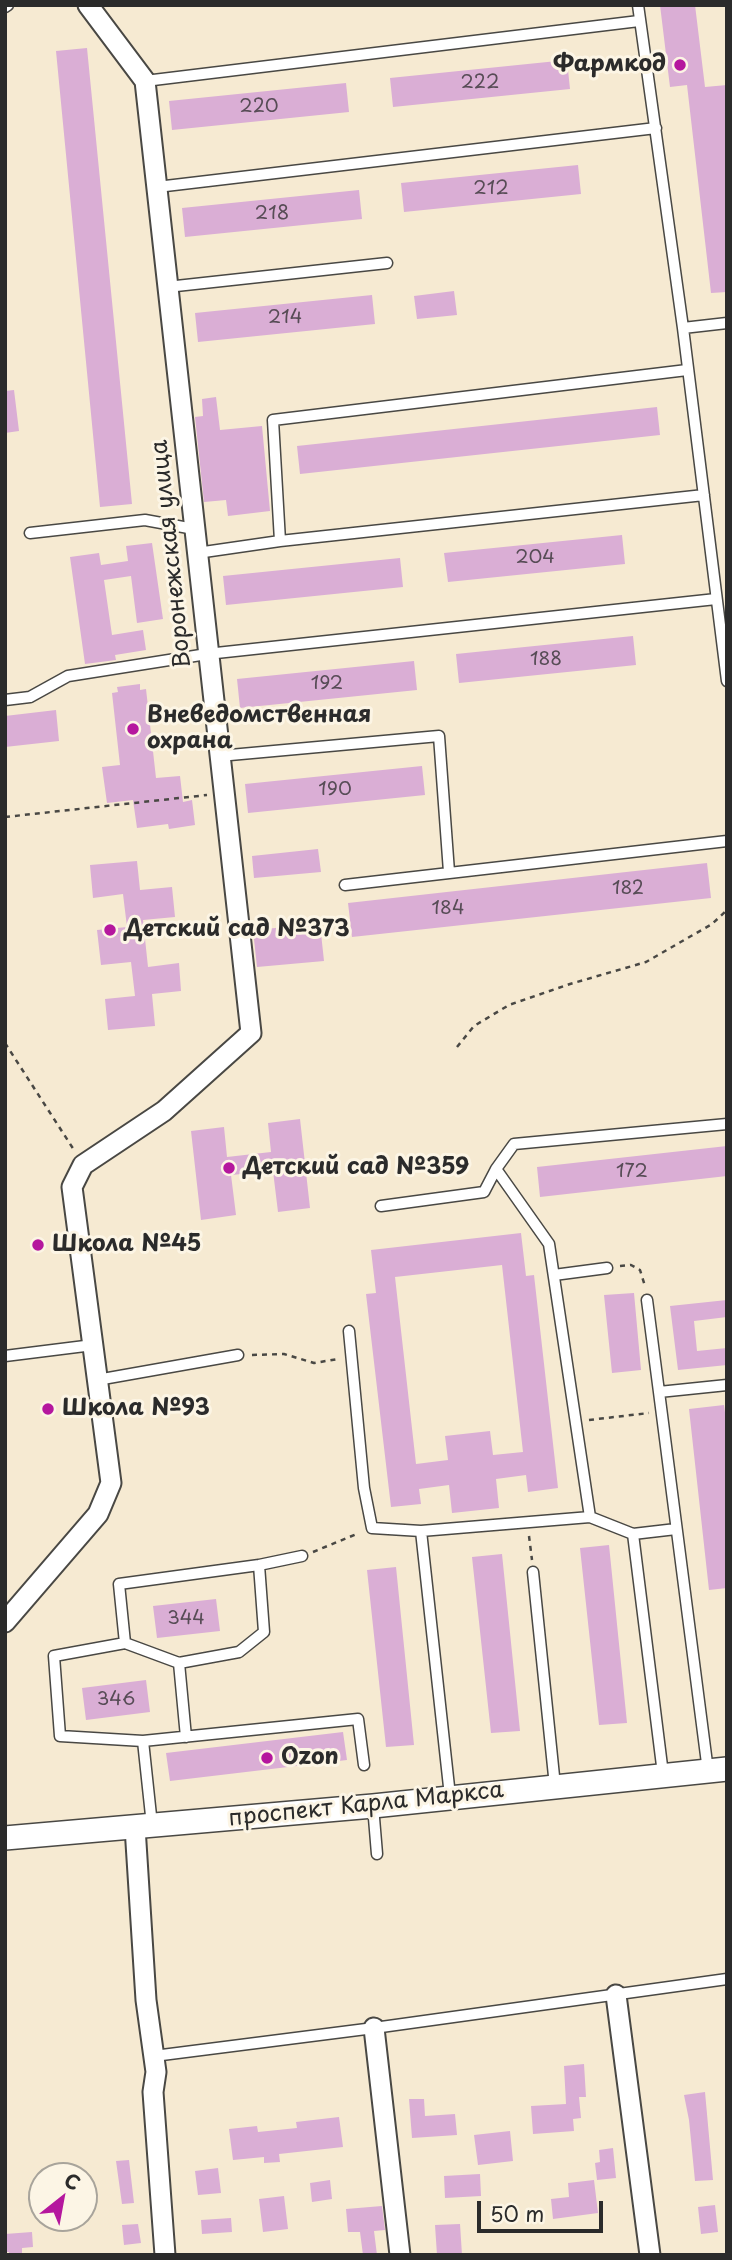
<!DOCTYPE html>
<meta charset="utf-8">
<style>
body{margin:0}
#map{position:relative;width:732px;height:2260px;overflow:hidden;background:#f6ead2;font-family:"Playpen Sans",sans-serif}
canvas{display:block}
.frame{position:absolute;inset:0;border:7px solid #2b2b2b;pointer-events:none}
.north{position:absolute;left:28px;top:2162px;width:70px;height:70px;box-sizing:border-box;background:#fcf5e5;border:2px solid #a8a49b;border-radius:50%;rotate:31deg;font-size:19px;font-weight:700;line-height:28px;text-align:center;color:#2b2b2b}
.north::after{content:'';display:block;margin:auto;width:24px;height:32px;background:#b5179e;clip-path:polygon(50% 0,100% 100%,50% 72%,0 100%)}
.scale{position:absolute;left:477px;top:2201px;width:126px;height:32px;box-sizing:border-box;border:4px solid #2b2b2b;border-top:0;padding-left:9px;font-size:21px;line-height:24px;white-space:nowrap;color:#2b2b2b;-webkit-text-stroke:5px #fcf5e5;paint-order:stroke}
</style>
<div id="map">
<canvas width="732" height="2260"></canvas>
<div class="frame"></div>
<div class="north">С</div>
<div class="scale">50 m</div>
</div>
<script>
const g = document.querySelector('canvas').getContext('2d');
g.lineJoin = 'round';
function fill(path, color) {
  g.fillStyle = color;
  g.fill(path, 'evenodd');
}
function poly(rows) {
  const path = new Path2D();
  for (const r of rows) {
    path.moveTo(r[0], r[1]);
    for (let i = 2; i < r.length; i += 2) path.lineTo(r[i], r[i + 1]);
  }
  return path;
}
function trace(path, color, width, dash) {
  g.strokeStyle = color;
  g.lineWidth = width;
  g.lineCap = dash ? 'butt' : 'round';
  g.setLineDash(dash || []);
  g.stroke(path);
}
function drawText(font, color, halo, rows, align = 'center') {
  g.font = font + ' "Playpen Sans",sans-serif';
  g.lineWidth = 6;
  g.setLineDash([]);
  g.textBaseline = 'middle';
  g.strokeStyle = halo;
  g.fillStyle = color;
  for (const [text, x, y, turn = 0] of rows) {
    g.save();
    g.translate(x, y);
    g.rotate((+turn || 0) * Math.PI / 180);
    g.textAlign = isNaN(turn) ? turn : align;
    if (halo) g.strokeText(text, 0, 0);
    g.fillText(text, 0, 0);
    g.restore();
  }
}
fill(poly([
 [660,5,695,5,705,87,727,85,727,292,711,293,687,85,670,87],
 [87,48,132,504,100,507,56,51],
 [567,60,570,89,393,107,390,78],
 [346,83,349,112,172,130,169,101],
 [578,165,581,194,404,212,401,183],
 [359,190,362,219,185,237,182,208],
 [454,291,457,315,417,319,414,296],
 [372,295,375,324,198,342,195,313],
 [14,390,19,431,5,433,5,391],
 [216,397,220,430,262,426,270,511,228,516,226,500,204,502,195,417,203,416,202,399],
 [657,407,660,435,300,474,297,446],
 [622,535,625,564,448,582,444,553],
 [152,543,163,619,137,623,131,576,104,580,112,635,143,630,146,650,115,655,116,660,85,664,70,557,99,553,101,565,128,561,126,546],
 [400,558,403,587,226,605,223,576],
 [633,636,636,665,459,683,456,654],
 [414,661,417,690,240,708,237,679],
 [140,684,140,690,146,689,156,778,180,776,183,802,192,800,195,825,169,829,168,824,137,828,133,800,107,803,102,767,120,765,112,693,118,692,117,687],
 [56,710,59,741,5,747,5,716],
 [422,766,425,795,248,813,245,784],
 [318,849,321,872,254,878,252,856],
 [137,861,140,890,172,887,175,917,143,920,148,967,179,963,181,991,152,994,155,1026,108,1030,105,999,135,996,131,962,101,965,97,930,127,927,123,894,93,898,90,865],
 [707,863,711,898,352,937,348,903],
 [320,924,324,961,257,967,253,930],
 [300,1119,310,1208,278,1212,273,1171,231,1175,236,1215,201,1220,191,1131,224,1127,227,1157,271,1152,268,1123],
 [727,1146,727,1176,540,1197,537,1167],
 [521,1233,526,1276,534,1275,558,1488,528,1492,526,1475,496,1479,499,1508,452,1513,449,1485,419,1489,421,1504,391,1507,366,1294,376,1293,371,1250],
 [502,1265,523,1452,493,1455,490,1431,445,1436,448,1460,416,1464,395,1277],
 [634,1293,641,1370,612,1373,604,1295],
 [727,1300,727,1317,694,1321,697,1351,727,1348,727,1365,678,1370,670,1306],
 [724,1405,727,1427,727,1588,709,1590,689,1409],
 [609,1545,627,1723,599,1725,580,1548],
 [502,1554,520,1731,491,1733,472,1557],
 [396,1567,414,1745,386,1747,367,1570],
 [216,1599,220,1631,157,1638,153,1606],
 [146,1680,150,1712,86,1720,82,1688],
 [343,1732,347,1760,170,1781,166,1753],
 [584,2064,586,2097,579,2097,581,2118,573,2119,574,2131,533,2134,531,2106,566,2104,564,2066],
 [705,2092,713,2180,695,2181,689,2120,684,2095],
 [409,2099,424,2099,425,2116,455,2114,457,2135,412,2138],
 [339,2117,343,2147,279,2154,280,2162,264,2163,264,2157,233,2160,229,2129,257,2126,258,2132,297,2128,296,2122],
 [510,2131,513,2161,478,2165,474,2135],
 [613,2148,616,2178,597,2180,595,2163,600,2162,599,2150],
 [129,2160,134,2203,122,2204,116,2161],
 [218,2168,221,2193,198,2195,195,2171],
 [480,2174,481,2196,445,2198,444,2176],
 [330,2180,332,2199,312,2202,310,2183],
 [594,2180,598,2213,553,2219,551,2199,569,2197,568,2183],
 [284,2196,288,2229,263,2232,259,2199],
 [715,2205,718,2232,701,2234,698,2207],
 [382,2206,385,2230,374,2231,377,2255,363,2255,360,2232,348,2232,346,2209],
 [231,2218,232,2232,202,2234,201,2220],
 [138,2224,141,2243,124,2245,122,2225],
 [460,2224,462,2255,437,2255,435,2225],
 [32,2232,33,2247,22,2248,22,2255,9,2255,9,2252,5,2252,5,2234]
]), '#daaed5');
const service = poly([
 [638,5,683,328,727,681],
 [5,7,8,5],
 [145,81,639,21],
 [157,187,656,128],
 [167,287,387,263],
 [683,328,727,323],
 [30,533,145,520,194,529],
 [280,541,273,420,687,370],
 [197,553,280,541,704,495],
 [5,700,30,697,68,676,207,654,716,599],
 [219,756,439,736,449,872],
 [345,885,727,841],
 [496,1169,514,1144,727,1124],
 [381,1206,484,1192,496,1169,549,1244,590,1517],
 [554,1275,607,1268],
 [647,1300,659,1392],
 [349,1331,364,1488,372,1528,421,1531,590,1517,633,1534,676,1529],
 [5,1356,93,1345],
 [97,1380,238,1355],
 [421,1531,450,1796],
 [633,1534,663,1774],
 [533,1572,555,1786],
 [125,1643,119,1584,259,1565,302,1556],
 [179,1663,186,1737],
 [143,1741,60,1736,54,1656,125,1643,179,1663,239,1652,264,1632,259,1565],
 [708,1771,659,1392,727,1385],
 [373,1806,377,1854],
 [152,1825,143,1741,358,1719,364,1765],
 [154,2056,374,2028,727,1979]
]);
const minor = poly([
 [5,1622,98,1514,111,1483,72,1187,83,1165,164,1111,251,1033,145,81,88,5],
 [135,1827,146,2000,156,2072,153,2092,165,2255],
 [616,1995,650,2255],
 [374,2028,400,2255]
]);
const tertiary = poly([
 [5,1838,373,1806,727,1769]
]);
trace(service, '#494844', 13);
trace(minor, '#494844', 23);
trace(tertiary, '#494844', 26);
trace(poly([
 [5,817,207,795],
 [5,1043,74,1150],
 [457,1047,474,1026,509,1005,570,984,646,962,712,924,727,910],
 [620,1266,631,1265,640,1270,645,1286],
 [252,1355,284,1354,314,1363,338,1359],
 [589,1420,649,1413],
 [529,1536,532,1560],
 [313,1552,359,1533]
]), '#494844', 2.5, [5, 5]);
trace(service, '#fff', 10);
trace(minor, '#fff', 19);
trace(tertiary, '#fff', 23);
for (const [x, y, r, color] of [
 [680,65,7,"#b5179e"],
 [133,729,7,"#b5179e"],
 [110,930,7,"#b5179e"],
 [229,1168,7,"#b5179e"],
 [38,1245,7,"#b5179e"],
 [48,1409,7,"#b5179e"],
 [267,1758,7,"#b5179e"]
]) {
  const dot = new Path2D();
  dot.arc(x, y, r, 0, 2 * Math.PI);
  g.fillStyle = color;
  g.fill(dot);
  trace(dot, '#fcf5e5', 2.5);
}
drawText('19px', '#574c56', null, [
 ["222",480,83],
 ["220",259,107],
 ["212",491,189],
 ["218",272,214],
 ["214",285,318],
 ["204",535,558],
 ["188",546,660],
 ["192",327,684],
 ["190",335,790],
 ["182",628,889],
 ["184",448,909],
 ["172",632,1172],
 ["344",186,1619],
 ["346",116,1700]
]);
drawText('bold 23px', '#2b2b2b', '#fcf5e5', [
 ["Фармкод",666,65,"right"],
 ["Вневедомственная",147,716],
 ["охрана",147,742],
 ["Детский сад №373",124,930],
 ["Детский сад №359",243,1168],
 ["Школа №45",52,1245],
 ["Школа №93",62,1409],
 ["Ozon",281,1758]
], 'left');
drawText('23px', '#2b2b2b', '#fcf5e5', [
 ["Воронежская улица",172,554,-96],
 ["проспект Карла Маркса",366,1805,-6]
]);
</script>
